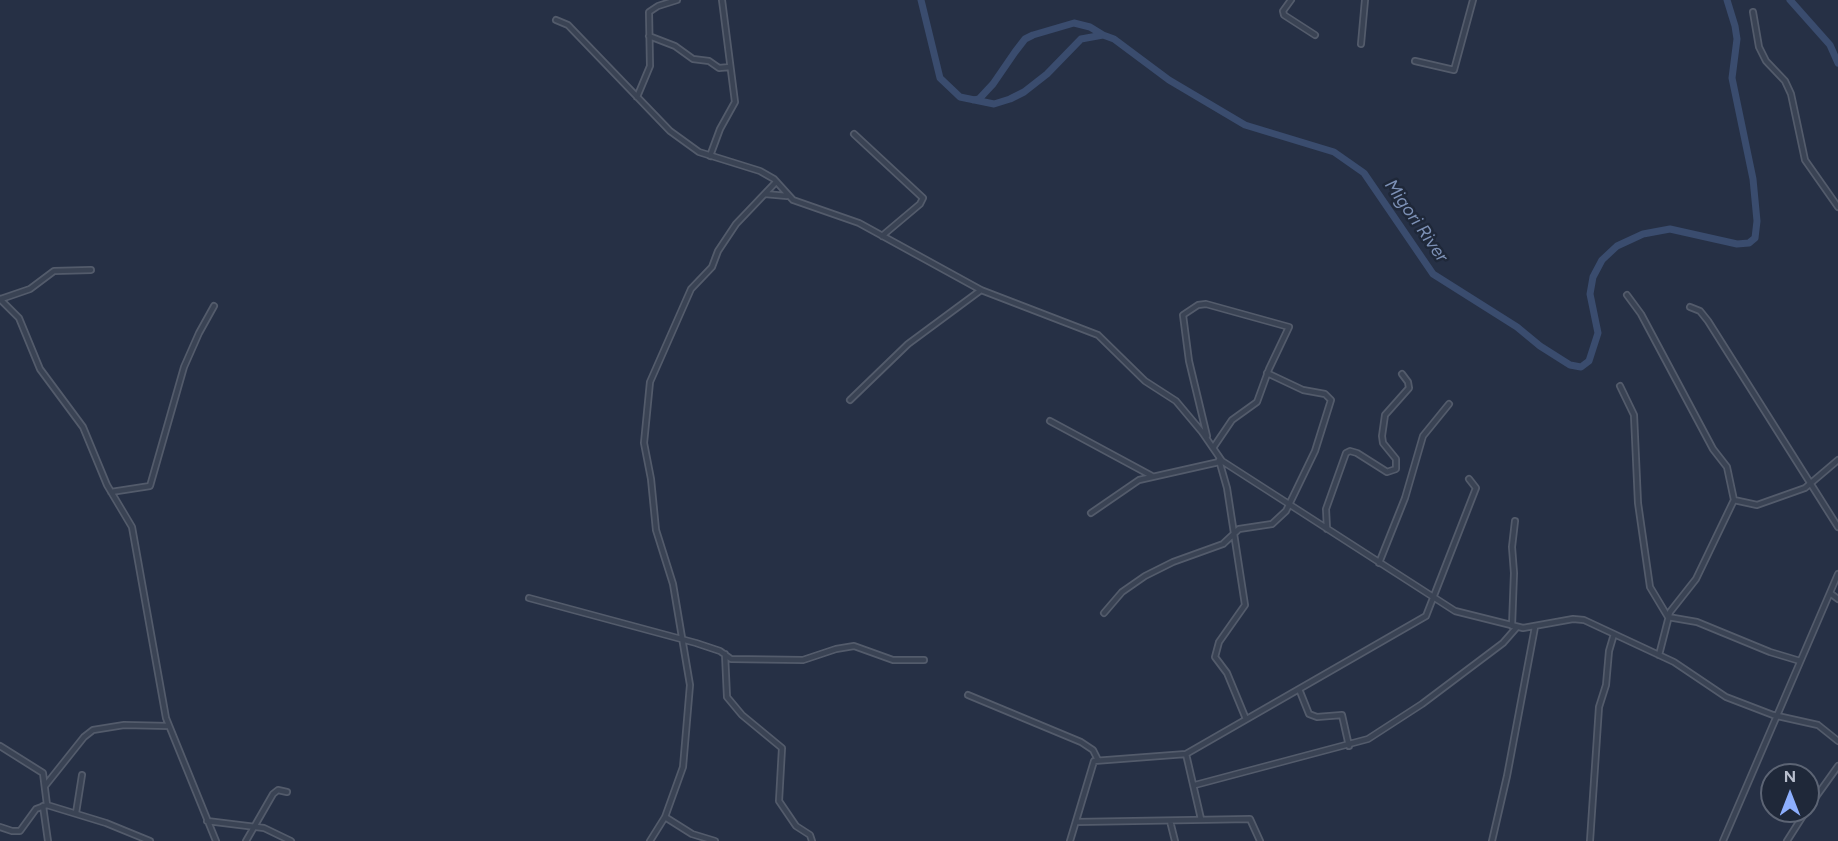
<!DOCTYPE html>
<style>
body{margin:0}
#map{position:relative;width:1838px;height:841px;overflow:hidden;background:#263045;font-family:Figtree,sans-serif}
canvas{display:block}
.north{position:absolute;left:1760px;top:763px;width:60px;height:60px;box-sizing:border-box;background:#1f2839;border:2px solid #5c6474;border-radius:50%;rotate:0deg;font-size:16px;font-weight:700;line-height:24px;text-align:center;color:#b8becd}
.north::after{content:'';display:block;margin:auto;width:21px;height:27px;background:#8daffe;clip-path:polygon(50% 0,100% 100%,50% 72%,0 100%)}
</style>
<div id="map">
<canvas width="1838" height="841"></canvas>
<div class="north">N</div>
</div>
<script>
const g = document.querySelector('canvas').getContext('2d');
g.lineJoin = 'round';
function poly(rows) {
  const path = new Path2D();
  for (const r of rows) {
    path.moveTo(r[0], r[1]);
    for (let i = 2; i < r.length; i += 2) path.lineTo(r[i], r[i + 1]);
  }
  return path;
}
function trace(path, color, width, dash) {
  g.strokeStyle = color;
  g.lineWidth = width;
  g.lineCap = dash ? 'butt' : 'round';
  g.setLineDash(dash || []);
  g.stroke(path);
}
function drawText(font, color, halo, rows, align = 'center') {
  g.font = font + ' Figtree,sans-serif';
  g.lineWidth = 5;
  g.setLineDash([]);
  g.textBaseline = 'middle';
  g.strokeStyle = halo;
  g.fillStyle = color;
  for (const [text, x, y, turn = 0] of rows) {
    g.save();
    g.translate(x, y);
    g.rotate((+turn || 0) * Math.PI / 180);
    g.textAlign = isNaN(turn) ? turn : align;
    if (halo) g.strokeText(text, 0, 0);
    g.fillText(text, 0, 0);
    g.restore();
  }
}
trace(poly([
 [921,0,940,78,960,97,994,104,1010,99,1024,92,1047,74,1081,39,1103,35,1114,39,1169,80,1245,125,1334,152,1364,173,1433,274,1517,327,1540,346,1570,365,1581,367,1589,361,1598,333,1590,294,1593,277,1602,260,1617,246,1643,234,1670,229,1737,244,1749,243,1755,238,1757,221,1753,179,1732,78,1737,39,1735,26,1727,0],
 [1790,0,1830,45,1838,63],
 [974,100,979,99,993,84,1015,52,1025,39,1033,35,1074,23,1090,27,1103,35]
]), '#3a4c6e', 7);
const minor = poly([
 [1291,0,1283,11,1284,15,1315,35],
 [1753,12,1759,47,1766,61,1785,81,1791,94,1805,160,1838,207],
 [556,20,568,25,670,131,699,152,760,171,774,179,793,200,859,223,981,290,1098,335,1145,381,1176,401,1202,432,1222,461,1455,611,1523,628,1573,619,1584,620,1674,662,1726,697,1773,715,1818,725,1838,741],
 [649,36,675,46,693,59,709,61,719,68,730,67],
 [1361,44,1365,0],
 [1415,61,1454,70,1473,0],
 [637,97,650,66,649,12,658,6,677,0],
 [854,134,923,198,920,204,882,236],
 [710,156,720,129,735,102,722,0],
 [765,194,787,196],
 [1627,295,1641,314,1713,449,1727,467,1734,500],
 [0,299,19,318,40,369,83,427,107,485,132,527,166,718,216,841],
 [1,299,30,289,54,271,91,270],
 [1690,307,1700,311,1708,321,1838,527],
 [1620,386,1634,415,1638,503,1650,587,1668,617,1697,622,1770,652,1800,661],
 [850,400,908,344,981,290],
 [1050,421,1152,476],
 [1207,436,1189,361,1183,315,1198,305,1206,304,1289,327,1269,369,1257,402,1232,420,1213,448],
 [1219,460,1227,488,1245,605,1219,642,1215,657,1227,673,1246,719],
 [111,492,150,486,184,367,199,333,214,306],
 [1091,513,1139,480,1219,462],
 [1327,529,1326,509,1346,453,1350,451,1357,453,1387,472,1396,469,1396,459,1383,443,1382,436,1385,415,1409,388,1408,382,1402,374],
 [1379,563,1405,498,1423,436,1449,404],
 [1830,593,1838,599],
 [529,598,696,643,720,651,731,659,803,660,836,649,854,646,893,660,924,660],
 [1104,613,1122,592,1145,576,1173,562,1223,544,1239,529,1272,524,1286,511,1315,451,1331,400,1325,394,1303,390,1267,373],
 [1512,626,1514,573,1512,547,1515,521],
 [725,654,727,697,742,715,782,748,779,801,796,826,810,835,812,841],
 [1659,655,1670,612,1696,579,1734,500,1757,505,1805,488,1838,460],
 [1299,689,1309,714,1317,717,1342,715,1349,746],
 [968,695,1081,742,1093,750,1098,760],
 [0,746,43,773,47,805],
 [1186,754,1201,819],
 [1195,785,1368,739,1422,704,1503,643,1517,627],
 [45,786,84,737,93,730,124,725,169,726],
 [43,806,48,841],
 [1808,808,1838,766],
 [76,813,82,775],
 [665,817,692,834,715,841],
 [207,821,264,828,291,841],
 [1170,821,1175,841],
 [1076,822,1250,819,1260,841],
 [0,827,12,831,20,831,36,809,47,805,106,823,150,841],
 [246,841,273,794,278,790,287,792],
 [650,841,665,817,683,767,690,685,673,584,656,530,651,479,644,443,650,382,691,289,712,267,718,251,736,224,776,182],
 [1070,841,1094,761,1186,754,1426,616,1476,488,1469,479],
 [1492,841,1507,776,1535,627],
 [1590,841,1599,707,1606,685,1609,651,1614,634],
 [1723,841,1838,574],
 [1787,841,1806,811]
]);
trace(minor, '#535b6b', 8);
trace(minor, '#3a4354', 4.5);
drawText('italic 18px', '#7d91b6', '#1f2839', [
 ["Migori River",1416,221,55]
]);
</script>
